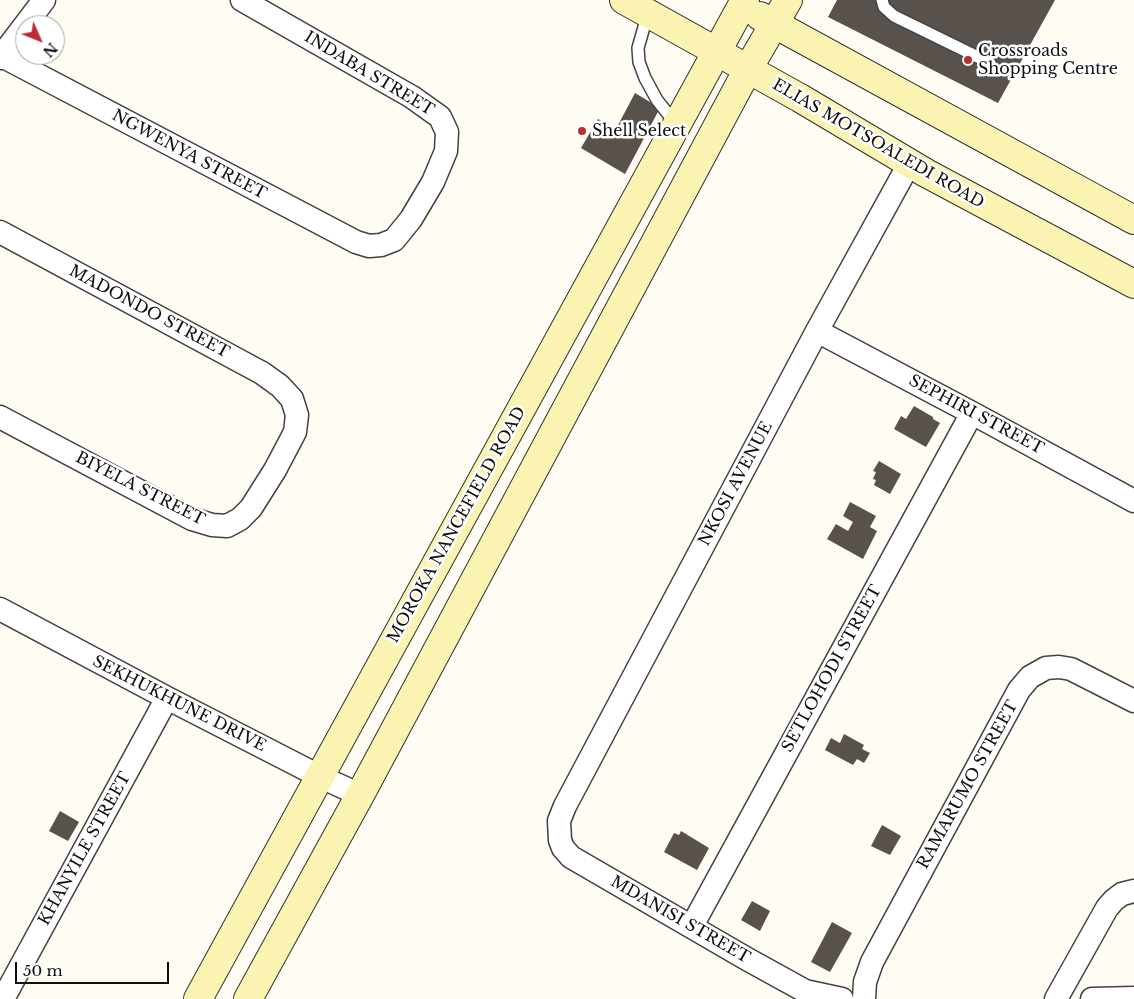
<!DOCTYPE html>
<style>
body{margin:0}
#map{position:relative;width:1134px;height:999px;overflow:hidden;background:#fefcf3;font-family:"Libre Baskerville",serif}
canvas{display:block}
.north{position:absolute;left:15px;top:15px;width:50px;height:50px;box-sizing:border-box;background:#fff;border:1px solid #9f9f9f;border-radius:50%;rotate:134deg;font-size:14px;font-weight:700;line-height:20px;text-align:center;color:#0f0f0f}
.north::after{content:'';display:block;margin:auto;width:18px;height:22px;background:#b92e33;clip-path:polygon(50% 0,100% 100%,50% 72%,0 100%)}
.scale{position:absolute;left:15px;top:962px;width:154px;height:22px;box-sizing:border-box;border:2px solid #0f0f0f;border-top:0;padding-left:6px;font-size:15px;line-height:18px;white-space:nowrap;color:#0f0f0f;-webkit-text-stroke:4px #fff;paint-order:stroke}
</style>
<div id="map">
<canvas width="1134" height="999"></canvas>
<div class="north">N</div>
<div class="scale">50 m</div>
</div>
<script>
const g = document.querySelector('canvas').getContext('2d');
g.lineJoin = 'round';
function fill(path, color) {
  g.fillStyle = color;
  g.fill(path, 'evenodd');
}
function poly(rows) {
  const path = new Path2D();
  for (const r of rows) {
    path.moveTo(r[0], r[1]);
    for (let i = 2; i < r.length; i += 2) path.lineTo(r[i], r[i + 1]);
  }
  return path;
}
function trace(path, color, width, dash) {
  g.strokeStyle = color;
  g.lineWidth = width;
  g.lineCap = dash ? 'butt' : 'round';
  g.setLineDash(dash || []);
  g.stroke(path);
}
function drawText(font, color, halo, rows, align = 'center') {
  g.font = font + ' "Libre Baskerville",serif';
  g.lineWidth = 5;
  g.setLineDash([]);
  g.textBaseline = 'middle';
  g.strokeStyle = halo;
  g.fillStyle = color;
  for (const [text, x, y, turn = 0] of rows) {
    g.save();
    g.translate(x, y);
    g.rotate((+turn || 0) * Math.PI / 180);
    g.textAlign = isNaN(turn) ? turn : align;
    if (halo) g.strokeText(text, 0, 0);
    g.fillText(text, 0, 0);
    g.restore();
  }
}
fill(poly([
 [837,0,1055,0,998,103,828,17],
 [635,93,660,108,625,174,581,148,598,119,616,129],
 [914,406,933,417,933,419,940,423,926,447,894,429,901,416,906,419],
 [879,461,901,474,890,494,874,485,876,480,873,479,876,472,873,471],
 [850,502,876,516,870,527,877,531,863,559,827,539,836,524,848,531,853,522,843,516],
 [844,734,864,745,862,749,870,753,864,763,857,759,853,765,825,750,831,738,840,743],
 [60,811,79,822,68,841,49,831],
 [882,825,901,836,890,855,871,846],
 [681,831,709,848,697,870,664,852,674,833,679,835],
 [752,901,770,911,760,931,741,920],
 [832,922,852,933,830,972,811,962]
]), '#58514c');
const lane = poly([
 [882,0,884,7,894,16,990,63],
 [648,13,638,48,639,62,645,78,657,100,676,124]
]);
const street = poly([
 [0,55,356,242,369,246,381,245,394,240,411,219,433,182,446,151,447,132,440,117,412,97,242,0],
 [0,58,44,0],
 [0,232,262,373,280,386,292,399,297,415,295,432,275,470,251,508,240,519,227,526,212,525,192,519,0,417],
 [817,331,972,413,1134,501],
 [0,609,167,698,319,776,360,795],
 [692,926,972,413],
 [3,999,167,698],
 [842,999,805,991,747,959,571,857,563,848,560,840,559,821,565,806,817,331,909,164],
 [864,999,865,982,872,962,1019,690,1030,677,1046,668,1059,667,1071,669,1134,701],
 [1056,999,1107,908,1114,900,1122,894,1134,891],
 [1092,999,1134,998]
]);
const secondary = poly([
 [624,0,800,98,926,173,1134,284],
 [760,16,1134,220],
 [198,999,745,0],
 [248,999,360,795,748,69,788,0]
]);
trace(lane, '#424242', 14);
trace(street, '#424242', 25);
trace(secondary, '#313131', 30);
trace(lane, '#fff', 11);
trace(street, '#fff', 22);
trace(secondary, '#fbf3b1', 28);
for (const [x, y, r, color] of [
 [968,60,5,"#b92e33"],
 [582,131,5,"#b92e33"]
]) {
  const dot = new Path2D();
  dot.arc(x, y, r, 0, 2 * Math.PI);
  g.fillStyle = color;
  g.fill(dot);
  trace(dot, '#fff', 2);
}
drawText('16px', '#0f0f0f', '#fff', [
 ["Crossroads",978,51],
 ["Shopping Centre",978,69],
 ["Shell Select",592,131]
], 'left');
drawText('16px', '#0f0f0f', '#fff', [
 ["INDABA STREET",369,74,31],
 ["ELIAS MOTSOALEDI ROAD",878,144,30],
 ["NGWENYA STREET",189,155,28],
 ["MADONDO STREET",149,312,28],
 ["SEPHIRI STREET",976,415,28],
 ["NKOSI AVENUE",736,484,-62],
 ["BIYELA STREET",140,489,27],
 ["MOROKA NANCEFIELD ROAD",457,525,-61],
 ["SETLOHODI STREET",832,669,-61],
 ["SEKHUKHUNE DRIVE",179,704,27],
 ["RAMARUMO STREET",968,785,-61],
 ["KHANYILE STREET",85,849,-61],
 ["MDANISI STREET",680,920,30]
]);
</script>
